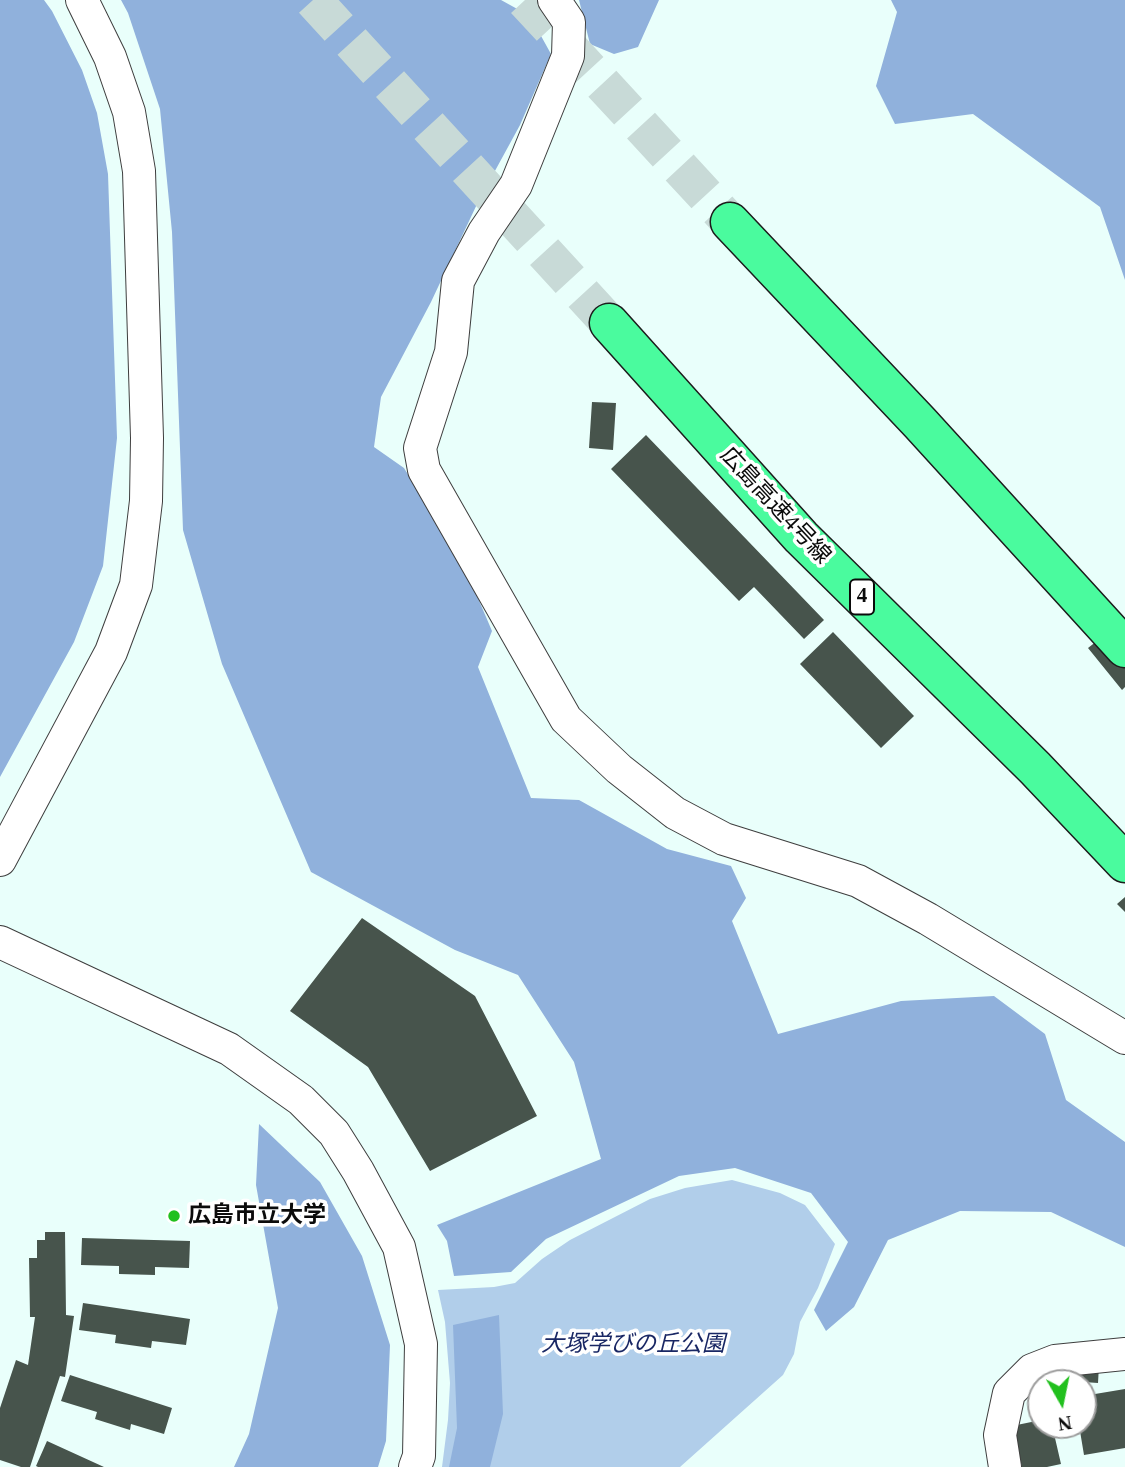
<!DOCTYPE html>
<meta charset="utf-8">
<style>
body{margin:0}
#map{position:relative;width:1125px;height:1467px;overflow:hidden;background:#e9fffb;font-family:"Times New Roman",serif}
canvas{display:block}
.north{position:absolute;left:1027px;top:1369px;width:70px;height:70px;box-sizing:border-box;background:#fff;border:2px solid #9d9d9d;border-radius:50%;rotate:171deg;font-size:19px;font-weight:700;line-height:28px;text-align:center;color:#0b0b0b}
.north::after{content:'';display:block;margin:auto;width:24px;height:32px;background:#22c01e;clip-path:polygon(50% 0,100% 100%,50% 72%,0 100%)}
</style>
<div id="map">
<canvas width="1125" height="1467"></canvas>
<div class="north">N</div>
</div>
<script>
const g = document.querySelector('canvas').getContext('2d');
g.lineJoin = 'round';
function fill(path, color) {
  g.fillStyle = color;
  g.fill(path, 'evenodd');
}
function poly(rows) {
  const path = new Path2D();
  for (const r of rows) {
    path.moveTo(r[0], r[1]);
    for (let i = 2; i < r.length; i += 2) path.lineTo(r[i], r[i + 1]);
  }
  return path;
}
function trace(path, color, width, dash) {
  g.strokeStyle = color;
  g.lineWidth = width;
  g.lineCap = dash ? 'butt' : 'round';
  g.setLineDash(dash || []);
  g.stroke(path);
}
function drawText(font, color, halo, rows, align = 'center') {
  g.font = font + ' "Times New Roman","Noto Sans JP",serif';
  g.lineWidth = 7;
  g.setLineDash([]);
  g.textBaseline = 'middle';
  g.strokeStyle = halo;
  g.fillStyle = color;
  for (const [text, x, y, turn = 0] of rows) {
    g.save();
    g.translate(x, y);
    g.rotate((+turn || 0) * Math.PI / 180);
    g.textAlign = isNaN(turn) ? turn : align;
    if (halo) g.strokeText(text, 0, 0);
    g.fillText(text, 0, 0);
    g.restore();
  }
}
fill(poly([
 [732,1180,780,1193,805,1205,835,1244,818,1288,800,1322,794,1354,783,1375,680,1467,442,1467,448,1420,450,1383,445,1322,438,1290,494,1287,515,1283,542,1259,570,1240,650,1199,685,1188]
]), '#b1ceea');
fill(poly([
 [0,0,44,0,52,11,82,70,97,113,108,174,117,438,103,566,74,642,0,777],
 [121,0,501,0,530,16,551,54,520,125,478,202,431,302,381,397,374,447,404,468,463,563,492,631,478,667,531,798,579,800,667,849,731,866,746,898,732,921,778,1034,901,1001,994,996,1045,1034,1066,1100,1125,1142,1125,1247,1051,1212,960,1211,888,1240,854,1307,826,1331,814,1310,848,1242,811,1193,735,1168,679,1176,546,1239,511,1272,454,1276,447,1241,437,1225,601,1159,574,1062,518,975,455,950,311,872,222,664,183,530,172,232,160,109,128,13],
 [579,0,659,0,638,47,614,54,590,44],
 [891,0,1125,0,1125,280,1100,207,973,114,895,124,876,86,897,12],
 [259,1124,320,1182,362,1256,390,1345,386,1441,378,1467,234,1467,249,1434,278,1308,256,1185],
 [499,1315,503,1414,490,1467,449,1467,457,1428,453,1325]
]), '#90b1dc');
fill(poly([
 [592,402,616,403,613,450,589,448],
 [646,435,824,620,804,639,754,587,739,601,611,469],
 [1125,619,1125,687,1122,690,1088,648],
 [833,632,914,716,881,748,800,664],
 [1125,897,1125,912,1117,904],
 [362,918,475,996,537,1116,430,1171,368,1067,290,1011],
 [45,1232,65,1232,66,1315,74,1316,65,1377,60,1376,30,1467,21,1467,0,1460,0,1408,16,1360,28,1365,35,1317,30,1317,29,1258,37,1258,37,1240,45,1240],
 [82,1238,190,1241,189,1268,155,1267,155,1275,119,1274,119,1266,81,1265],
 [83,1303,190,1319,186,1345,152,1341,151,1348,115,1343,116,1335,79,1330],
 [1070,1363,1099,1365,1098,1383,1069,1381],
 [1051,1373,1053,1383,1041,1383,1041,1395,1034,1396,1030,1378],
 [70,1375,172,1408,164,1434,131,1424,130,1430,95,1419,97,1412,61,1401],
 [1125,1389,1125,1448,1084,1455,1079,1425,1083,1425,1083,1396],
 [1041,1420,1041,1425,1052,1425,1061,1464,1047,1467,1022,1467,1012,1426],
 [47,1441,104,1467,38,1467,36,1466]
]), '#47544c');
trace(poly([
 [313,0,609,323],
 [525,0,730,222]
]), '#c8dad7', 38, [38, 19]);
const minor = poly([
 [554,0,569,22,568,56,516,185,484,232,458,281,451,352,420,448,424,470,566,719,619,769,675,813,724,839,858,881,928,919,1125,1038],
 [0,860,111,652,136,585,146,501,147,438,139,171,129,112,110,57,82,0],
 [0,942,229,1049,301,1100,334,1133,358,1171,399,1247,421,1344,419,1456,415,1467],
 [1005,1467,1000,1435,1009,1393,1032,1370,1055,1361,1125,1354]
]);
const highway = poly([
 [730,222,920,423,1125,648],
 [609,323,801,537,1035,768,1125,863]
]);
trace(minor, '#3e3e3e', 34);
trace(highway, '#1c1c1c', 41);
trace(minor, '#fff', 32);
trace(highway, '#4afb9e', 38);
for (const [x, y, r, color] of [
 [174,1216,7,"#22c01e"]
]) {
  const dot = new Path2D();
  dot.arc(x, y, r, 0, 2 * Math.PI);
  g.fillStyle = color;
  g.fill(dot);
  trace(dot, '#fff', 2.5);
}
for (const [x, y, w] of [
 [862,597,24]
]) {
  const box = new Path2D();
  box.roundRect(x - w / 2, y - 17.5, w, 35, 5);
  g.fillStyle = '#fff';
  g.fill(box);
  trace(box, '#0b0b0b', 2);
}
drawText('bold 21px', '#0b0b0b', null, [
 ["4",862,597]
]);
drawText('23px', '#0b0b0b', '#fff', [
 ["広島高速4号線",775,506,47]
]);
drawText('bold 23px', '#0b0b0b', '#fff', [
 ["広島市立大学",188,1216]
], 'left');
drawText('italic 23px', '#192764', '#fff', [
 ["大塚学びの丘公園",633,1345]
]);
</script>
